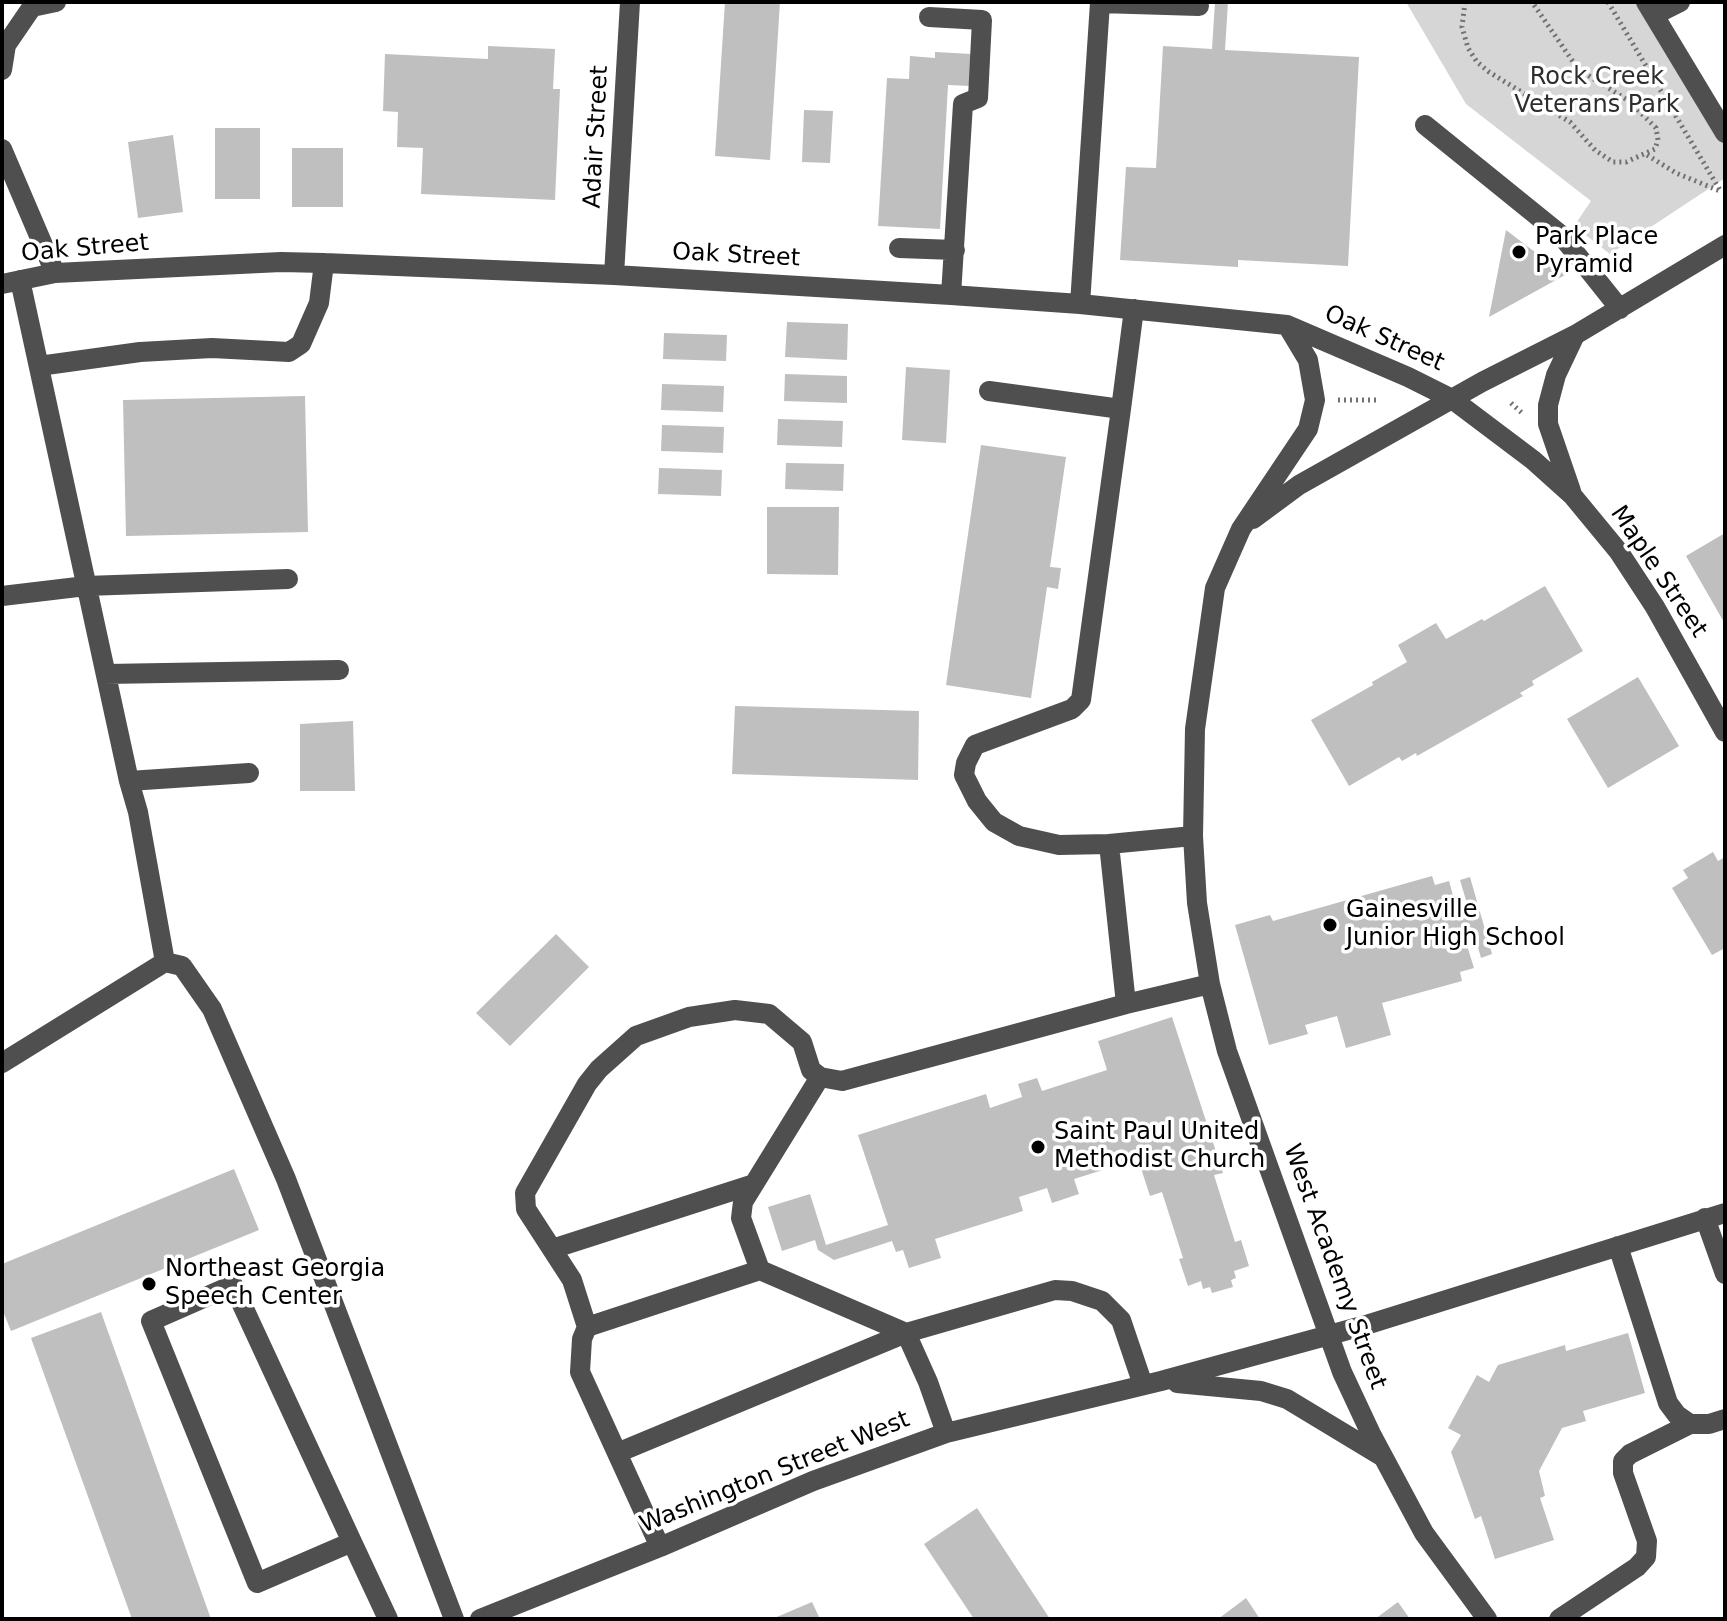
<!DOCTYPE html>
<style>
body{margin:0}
#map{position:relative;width:1727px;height:1621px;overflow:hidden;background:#fff;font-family:"DejaVu Sans",sans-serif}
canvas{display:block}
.frame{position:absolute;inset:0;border:4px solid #000;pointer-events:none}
</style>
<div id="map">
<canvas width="1727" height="1621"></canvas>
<div class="frame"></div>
</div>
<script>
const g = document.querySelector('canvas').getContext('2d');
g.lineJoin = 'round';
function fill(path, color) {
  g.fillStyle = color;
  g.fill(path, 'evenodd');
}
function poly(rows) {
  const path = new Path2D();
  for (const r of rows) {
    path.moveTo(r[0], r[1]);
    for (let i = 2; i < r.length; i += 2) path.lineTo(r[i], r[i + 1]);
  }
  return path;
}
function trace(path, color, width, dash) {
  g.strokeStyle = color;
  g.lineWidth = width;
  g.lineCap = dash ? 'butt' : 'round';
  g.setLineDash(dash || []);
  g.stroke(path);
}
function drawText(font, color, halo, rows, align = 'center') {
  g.font = font + ' "DejaVu Sans",sans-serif';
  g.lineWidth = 7;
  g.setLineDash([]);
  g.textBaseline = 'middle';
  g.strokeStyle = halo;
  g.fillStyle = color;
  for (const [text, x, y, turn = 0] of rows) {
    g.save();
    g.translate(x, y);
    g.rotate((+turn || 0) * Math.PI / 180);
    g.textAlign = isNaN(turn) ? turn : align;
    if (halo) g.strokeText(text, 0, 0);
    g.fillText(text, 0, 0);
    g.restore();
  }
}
fill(poly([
 [1406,2,1646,2,1725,133,1725,178,1610,254,1574,226,1591,201,1466,104]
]), '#d6d6d6');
fill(poly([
 [725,2,780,2,770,160,715,156],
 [1215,2,1228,2,1225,50,1359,57,1348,266,1238,260,1238,267,1120,260,1126,167,1156,168,1163,46,1212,49],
 [488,46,555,49,553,89,560,89,555,200,421,194,423,148,397,147,398,112,383,111,385,54,488,59],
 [935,52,972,54,970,86,948,85,940,229,878,226,887,78,909,79,910,56,935,58],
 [804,110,833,111,830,163,802,162],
 [215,128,260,128,260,199,215,199],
 [173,135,183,212,138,218,128,142],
 [292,148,343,148,343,207,292,207],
 [1506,230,1565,275,1489,317],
 [787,322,848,324,847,360,785,357],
 [664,333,727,335,726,361,663,359],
 [906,367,950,370,946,443,902,440],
 [785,374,847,376,847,403,784,401],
 [662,384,724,386,723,412,661,410],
 [305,396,308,532,126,536,123,400],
 [778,419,843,421,842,447,777,445],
 [662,425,724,427,723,453,661,451],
 [981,445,1066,457,1050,567,1061,568,1058,589,1047,587,1031,698,946,685],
 [786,463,844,464,843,491,785,489],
 [659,468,722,470,721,496,658,494],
 [767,507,839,507,838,575,767,574],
 [1725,533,1725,624,1686,556],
 [1545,586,1583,651,1532,681,1534,685,1520,693,1523,696,1417,756,1416,753,1402,761,1399,757,1349,786,1311,720,1373,685,1372,682,1407,662,1398,645,1436,623,1446,639,1482,619,1484,621],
 [1638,677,1679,746,1608,788,1567,719],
 [735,706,919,711,918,780,732,774],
 [353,721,355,791,300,791,300,724],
 [1713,852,1718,861,1725,857,1725,948,1712,955,1672,888,1688,878,1683,870],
 [1432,876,1435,885,1449,881,1457,910,1468,907,1460,880,1470,877,1492,954,1481,958,1475,936,1465,939,1474,968,1460,972,1462,981,1382,1003,1391,1035,1346,1048,1337,1016,1305,1025,1308,1034,1269,1045,1235,925,1270,915,1273,921],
 [556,934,589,967,510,1046,476,1013],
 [1172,1017,1223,1173,1214,1175,1235,1242,1241,1240,1249,1266,1234,1271,1236,1278,1231,1280,1233,1287,1212,1293,1210,1287,1203,1289,1201,1281,1188,1286,1179,1259,1183,1258,1162,1192,1150,1196,1138,1159,1074,1179,1079,1194,1052,1203,1047,1188,1019,1197,1023,1211,935,1239,941,1258,909,1268,903,1250,896,1252,892,1241,834,1260,818,1250,815,1240,782,1251,768,1207,810,1194,826,1245,888,1225,858,1135,986,1094,990,1108,1022,1097,1018,1084,1037,1078,1042,1091,1107,1070,1098,1041],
 [234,1169,259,1230,11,1331,2,1309,2,1264],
 [101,1312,211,1619,132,1619,31,1338],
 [1628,1333,1645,1393,1583,1411,1586,1421,1562,1428,1539,1471,1545,1496,1540,1498,1554,1540,1495,1559,1481,1516,1475,1519,1451,1452,1461,1435,1448,1428,1477,1375,1489,1382,1498,1365,1565,1345,1566,1351],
 [977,1508,1050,1619,974,1619,924,1544],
 [1246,1598,1260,1619,1218,1619],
 [812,1602,820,1619,772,1619],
 [1398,1602,1410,1619,1375,1619]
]), '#bfbfbf');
trace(poly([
 [1465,2,1462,27,1468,48,1477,62,1489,72,1570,122,1595,150,1613,162,1626,162,1655,149,1658,140,1656,128,1629,101,1578,69,1532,2],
 [1608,2,1721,192],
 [1647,155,1676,173,1720,191],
 [1338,400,1376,400],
 [1511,403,1522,413]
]), '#717171', 5, [2, 4]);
trace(poly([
 [1646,2,1725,133],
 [1654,15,1680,2],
 [929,17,982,20,978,98,963,104,951,295],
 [2,70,6,45,32,7,56,2],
 [1425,125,1561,235,1620,309],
 [2,149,55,273],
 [899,248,955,250],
 [614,275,630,2],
 [20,280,129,781,249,773],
 [2,284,55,273,281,262,324,263,614,275,951,295,1080,304,1287,325,1408,377,1452,399,1533,460,1572,495,1619,552,1655,607,1725,732],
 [1080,304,1100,3,1199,6],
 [1287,325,1308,360,1315,400,1308,429,1241,529,1215,588,1195,729,1193,836,1197,903,1210,984,1227,1051,1342,1372,1371,1434,1424,1533,1487,1619],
 [39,366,140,352,212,348,289,352,301,344,319,303,324,263],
 [1121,409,1134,309],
 [1571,491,1548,424,1548,405,1556,375,1575,335],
 [1253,519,1299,485,1482,382,1575,335,1725,245],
 [2,596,86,586,288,579],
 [106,674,339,670],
 [129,781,138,812,165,962],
 [1109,844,1193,836],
 [1126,1004,1210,984],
 [2,1063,165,962,182,966,212,1009,286,1179,454,1619],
 [1705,1218,1725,1274],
 [1618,1246,1668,1403,1677,1415,1690,1424,1709,1424,1725,1419],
 [552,1249,754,1184],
 [760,1270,906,1333,928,1382,946,1433],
 [587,1327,760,1270,741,1218,743,1202,820,1077],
 [1177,1383,1261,1391,1287,1399,1383,1457],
 [617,1453,906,1333,1055,1290,1072,1291,1102,1301,1121,1320,1143,1385],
 [352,1542,257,1583,151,1321,233,1285,352,1542,388,1619],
 [660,1547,580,1372,582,1339,587,1327,572,1280,526,1209,525,1193,587,1084,599,1069,636,1036,689,1017,735,1010,769,1014,802,1042,811,1070,820,1077,842,1081,1126,1004,1109,844,1059,845,1019,836,994,822,977,801,964,775,966,763,975,745,1072,709,1081,700,1121,409,989,391],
 [480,1619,660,1547,813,1481,946,1433,1161,1381,1366,1325,1725,1213],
 [1559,1619,1637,1567,1646,1557,1647,1541,1623,1473,1623,1461,1630,1454,1690,1424]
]), '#4f4f4f', 20);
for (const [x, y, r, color] of [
 [1519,252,8,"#000"],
 [1330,925,8,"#000"],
 [1038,1147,8,"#000"],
 [149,1284,8,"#000"]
]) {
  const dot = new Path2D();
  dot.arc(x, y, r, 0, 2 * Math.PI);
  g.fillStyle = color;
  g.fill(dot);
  trace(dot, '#fff', 3);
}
drawText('24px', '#2d2d2d', '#fff', [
 ["Rock Creek",1597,78],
 ["Veterans Park",1597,106]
]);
drawText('24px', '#000', '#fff', [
 ["Adair Street",597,137,-87],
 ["Oak Street",85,249,-5],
 ["Oak Street",736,256,3],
 ["Oak Street",1384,339,24],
 ["Maple Street",1658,572,56],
 ["West Academy Street",1334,1267,70],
 ["Washington Street West",775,1473,-22]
]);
drawText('24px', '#000', '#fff', [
 ["Park Place",1535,238],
 ["Pyramid",1535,266],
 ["Gainesville",1346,911],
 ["Junior High School",1346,939],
 ["Saint Paul United",1054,1133],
 ["Methodist Church",1054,1161],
 ["Northeast Georgia",165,1270],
 ["Speech Center",165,1298]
], 'left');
</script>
